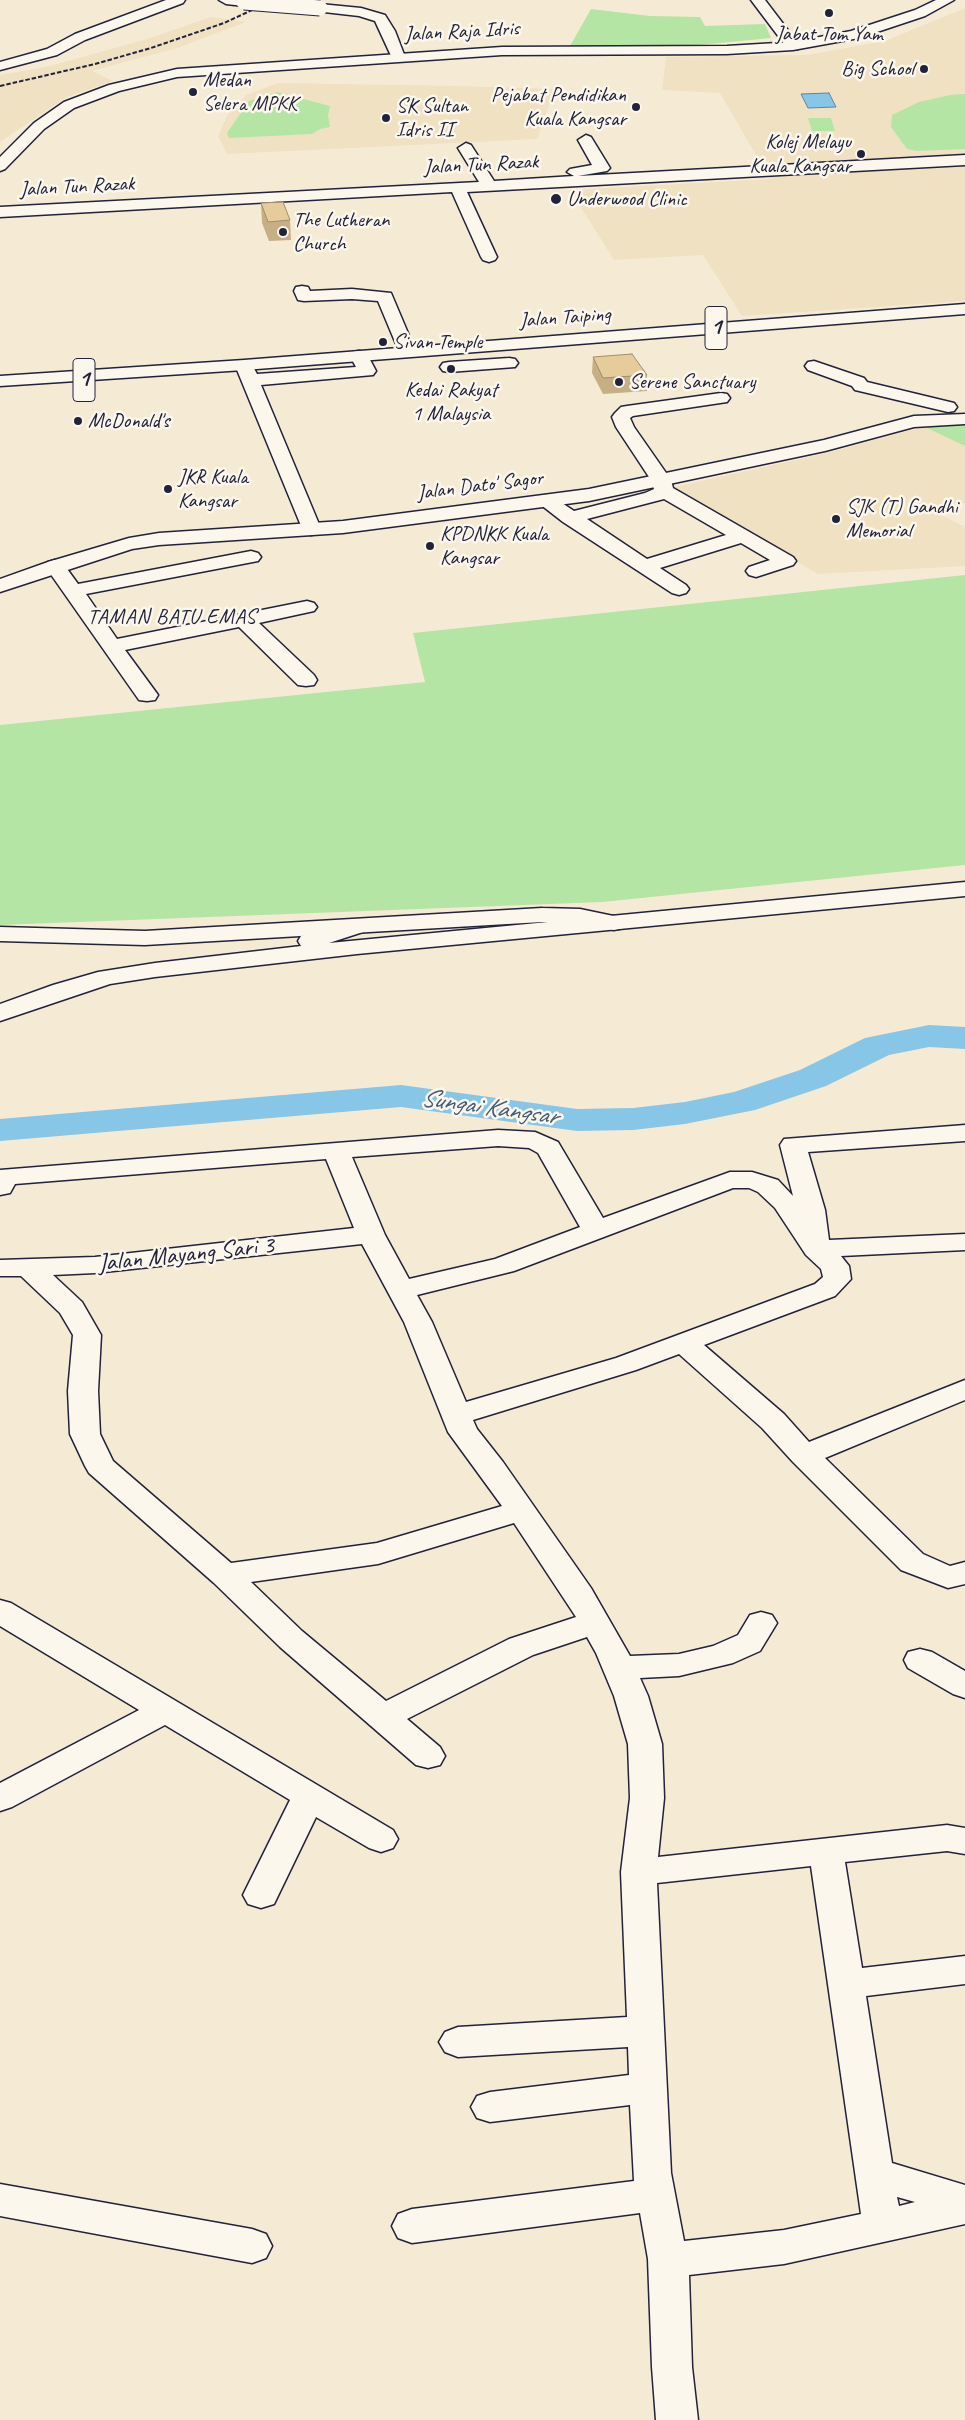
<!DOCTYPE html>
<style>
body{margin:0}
canvas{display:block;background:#f5ead4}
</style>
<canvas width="965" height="2420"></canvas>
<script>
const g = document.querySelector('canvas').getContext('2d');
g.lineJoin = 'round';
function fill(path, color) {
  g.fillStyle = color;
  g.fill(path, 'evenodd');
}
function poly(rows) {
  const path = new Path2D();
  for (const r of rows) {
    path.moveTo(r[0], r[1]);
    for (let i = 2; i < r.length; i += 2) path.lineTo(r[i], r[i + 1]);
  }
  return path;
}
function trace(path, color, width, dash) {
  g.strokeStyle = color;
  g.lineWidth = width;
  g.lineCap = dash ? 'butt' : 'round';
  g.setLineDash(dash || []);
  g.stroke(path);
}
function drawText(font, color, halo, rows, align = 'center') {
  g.font = font + ' Caveat,sans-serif';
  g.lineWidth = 5;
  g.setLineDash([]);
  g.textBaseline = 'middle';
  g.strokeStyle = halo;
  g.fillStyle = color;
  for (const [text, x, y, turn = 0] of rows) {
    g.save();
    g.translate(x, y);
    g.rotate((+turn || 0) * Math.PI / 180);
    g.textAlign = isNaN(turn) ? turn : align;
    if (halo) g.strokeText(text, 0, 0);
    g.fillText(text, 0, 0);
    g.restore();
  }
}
fill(poly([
 [965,8,965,301,742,316,703,255,614,260,570,190,770,179,720,93,662,90,666,57,807,55,885,41],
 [211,17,246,22,177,48,92,71,113,81,67,97,0,142,0,75,50,66,147,39],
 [278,83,457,86,555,89,537,139,227,154,218,136,228,114,246,95],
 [965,422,965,503,934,511,965,527,965,566,818,574,670,488,827,453,933,424]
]), '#f0e1c3');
fill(poly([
 [591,9,650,16,700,17,705,26,765,24,771,38,699,45,570,46],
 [277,92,330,106,328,115,330,127,320,129,312,134,229,138,227,133,249,101],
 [965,94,965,149,917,151,907,149,891,127,892,115,919,102,950,95],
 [808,118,831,118,835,131,812,131],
 [965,423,965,446,927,428,933,425],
 [965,575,965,865,602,902,0,925,0,725,425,682,413,633]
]), '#b5e5a5');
const water = poly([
 [829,93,836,107,808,108,801,94,829,93]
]);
fill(water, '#87c6e7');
trace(water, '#5f84a2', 1);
fill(poly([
 [929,1025,965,1027,965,1049,929,1047,889,1055,826,1086,755,1110,685,1124,633,1130,577,1131,401,1107,0,1141,0,1119,401,1085,577,1109,633,1108,685,1102,734,1092,800,1070,865,1038,929,1025]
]), '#87c6e7');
const minor = poly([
 [166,0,185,0,183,3,85,40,57,55,0,70,0,62,47,49,75,34,166,0],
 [219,0,249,0,251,2,244,6,226,4,219,0],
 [751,0,765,0,800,46,798,49,788,49,751,0],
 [320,4,361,8,385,15,395,31,405,57,403,60,393,60,375,21,359,16,315,11,313,8,320,4],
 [586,135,591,137,610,168,607,171,578,176,965,155,965,165,467,192,497,257,495,260,489,262,483,260,481,257,452,192,0,217,0,207,479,182,458,148,466,143,471,145,494,181,574,176,567,172,570,169,592,165,578,140,586,135],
 [302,286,308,287,310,291,352,289,391,293,416,352,413,356,401,356,378,301,352,299,304,301,298,300,294,291,296,287,302,286],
 [359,351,365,352,368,356,376,371,373,375,261,385,321,529,318,533,311,535,304,533,235,365,238,361,250,361,257,374,356,367,350,356,353,352,359,351],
 [509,358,515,359,518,363,515,367,449,372,443,371,440,367,443,363,449,362,509,358],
 [814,361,864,378,867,382,954,403,957,407,954,411,948,412,855,390,852,386,808,370,805,366,808,362,814,361],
 [721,393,727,394,730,398,727,402,633,416,630,418,634,427,671,480,673,488,793,557,796,561,793,565,756,577,749,575,746,571,749,567,770,560,741,543,660,568,686,585,689,589,686,593,679,595,672,593,563,522,536,501,539,497,546,495,553,497,574,511,645,493,654,489,651,480,616,427,612,417,615,413,621,407,627,406,721,393],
 [664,499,726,535,647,559,587,519,664,499],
 [251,551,258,553,261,557,258,561,86,594,117,639,307,601,314,603,317,607,314,611,259,623,314,675,317,680,314,685,306,686,298,685,239,627,125,650,158,695,155,700,147,701,139,700,45,566,48,562,55,560,62,562,78,584,251,551],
 [542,908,580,909,623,918,626,923,623,928,614,930,580,923,542,922,145,945,0,941,0,927,145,931,542,908],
 [965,1125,965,1141,808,1152,825,1210,829,1240,965,1234,965,1250,841,1256,849,1266,851,1279,835,1296,704,1345,784,1414,809,1442,965,1380,965,1400,825,1458,923,1554,950,1566,965,1562,965,1584,948,1588,901,1570,793,1462,762,1428,679,1354,636,1370,473,1420,477,1429,503,1462,591,1588,630,1656,679,1654,713,1646,738,1635,750,1615,761,1612,772,1615,777,1623,760,1651,733,1663,679,1676,640,1678,648,1696,662,1744,664,1798,658,1857,947,1825,965,1828,965,1854,947,1851,845,1862,862,1968,965,1956,965,1984,866,1996,892,2163,965,2185,965,2224,784,2264,689,2275,692,2367,698,2420,656,2420,652,2367,648,2259,640,2213,412,2243,398,2238,392,2226,398,2214,412,2209,634,2181,630,2105,490,2122,477,2118,471,2107,477,2096,490,2092,629,2075,628,2047,458,2057,445,2052,439,2042,445,2032,458,2027,627,2017,621,1872,630,1798,628,1744,614,1696,596,1653,587,1637,533,1655,407,1719,440,1747,445,1756,440,1765,428,1768,416,1765,280,1647,214,1583,89,1473,85,1466,70,1434,68,1391,73,1335,60,1313,21,1276,0,1276,0,1260,95,1257,354,1228,326,1159,15,1184,10,1193,0,1195,0,1170,498,1130,535,1132,558,1142,603,1218,730,1172,752,1172,778,1180,793,1196,780,1145,784,1139,965,1125],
 [498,1146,529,1148,538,1153,580,1227,495,1259,409,1279,385,1235,352,1157,498,1146],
 [733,1188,749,1188,758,1192,775,1208,806,1255,821,1269,823,1277,815,1284,616,1358,466,1402,432,1322,417,1295,514,1271,733,1188],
 [362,1244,404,1322,448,1432,502,1506,377,1543,231,1563,113,1461,100,1434,98,1391,101,1335,82,1302,53,1275,95,1273,362,1244],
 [514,1523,576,1617,509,1639,386,1701,302,1631,251,1582,378,1564,514,1523],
 [811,1866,861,2214,784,2230,684,2241,671,2173,657,1883,811,1866],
 [897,2197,915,2202,899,2206,897,2197],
 [0,1600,11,1603,393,1830,398,1839,393,1848,381,1852,369,1848,316,1817,274,1904,261,1908,248,1904,243,1895,290,1800,165,1725,12,1807,0,1811,0,1783,139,1710,0,1626,0,1600],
 [920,1649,932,1652,965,1671,965,1698,953,1694,908,1668,904,1660,908,1652,920,1649],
 [0,2184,252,2229,266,2234,272,2246,266,2258,252,2263,0,2216,0,2184]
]);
const major = poly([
 [936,0,954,0,925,16,859,38,793,50,727,54,502,55,177,77,119,91,74,108,44,129,5,169,0,171,0,157,34,123,64,102,109,85,177,69,502,47,727,46,793,42,851,31,915,10,936,0],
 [965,414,965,424,914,427,825,451,589,501,343,533,159,545,132,549,0,592,0,579,48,562,129,538,159,533,343,521,589,489,824,440,914,416,965,414],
 [965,882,965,896,357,954,155,977,110,984,0,1021,0,1004,53,985,98,972,155,963,301,946,298,941,301,936,354,920,363,922,366,927,363,932,329,943,965,882]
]);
const highway = poly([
 [965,304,965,314,244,370,0,386,0,376,244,360,965,304]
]);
trace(minor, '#22223b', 3);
trace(major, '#22223b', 3);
trace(highway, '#22223b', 3);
fill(minor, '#fbf7ec');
fill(major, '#fbf7ec');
fill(highway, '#fbf7ec');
trace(poly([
 [0,86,95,64,151,48,224,23,274,0]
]), '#22223b', 2, [4.5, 2]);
const minorBridge = poly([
 [244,2,320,8]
]);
trace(minorBridge, '#22223b', 17, []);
trace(minorBridge, '#fbf7ec', 15);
fill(poly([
 [261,203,290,220,291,240,269,241,262,223],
 [593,357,647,375,647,391,603,394,592,373]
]), '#c6af85');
const building = poly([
 [283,202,290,220,268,222,261,203,283,202],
 [632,354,647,375,603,378,593,357,632,354]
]);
fill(building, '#e6cb9b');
trace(building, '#a18e6c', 1);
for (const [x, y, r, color] of [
 [829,13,5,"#22223b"],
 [924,69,5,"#22223b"],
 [193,92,5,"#22223b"],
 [636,107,5,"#22223b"],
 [386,118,5,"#22223b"],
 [861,154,5,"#22223b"],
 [556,199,6,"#22223b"],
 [283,232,5,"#22223b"],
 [383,342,5,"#22223b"],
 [451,369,5,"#22223b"],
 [619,382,5,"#22223b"],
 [78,421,5,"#22223b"],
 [168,489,5,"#22223b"],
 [836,519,5,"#22223b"],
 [430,546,5,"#22223b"]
]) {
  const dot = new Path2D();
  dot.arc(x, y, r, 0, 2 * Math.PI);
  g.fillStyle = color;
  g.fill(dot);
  trace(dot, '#fbf7ec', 2);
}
drawText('21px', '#22223b', '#fbf7ec', [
 ["Jalan Raja Idris",462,32,-3],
 ["Jalan Tun Razak",481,165,-3],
 ["Jalan Tun Razak",77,187,-3],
 ["Jalan Taiping",565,318,-4],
 ["Jalan Dato' Sagor",480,486,-7]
]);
drawText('21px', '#22223b', '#fbf7ec', [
 ["Jabat Tom Yam",829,34,"center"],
 ["Big School",914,69,"right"],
 ["Medan",203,80],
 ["Selera MPKK",203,104],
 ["Pejabat Pendidikan",626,95,"right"],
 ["Kuala Kangsar",626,119,"right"],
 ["SK Sultan",396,106],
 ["Idris II",396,130],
 ["Kolej Melayu",851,142,"right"],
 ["Kuala Kangsar",851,166,"right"],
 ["Underwood Clinic",567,199],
 ["The Lutheran",293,220],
 ["Church",293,244],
 ["Sivan Temple",393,342],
 ["Serene Sanctuary",629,382],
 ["Kedai Rakyat",451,390,"center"],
 ["1 Malaysia",451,414,"center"],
 ["McDonald's",88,421],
 ["JKR Kuala",178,477],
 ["Kangsar",178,501],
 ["SJK (T) Gandhi",846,507],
 ["Memorial",846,531],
 ["KPDNKK Kuala",440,534],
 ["Kangsar",440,558]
], 'left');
g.letterSpacing = '1px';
drawText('21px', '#22223b', '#fbf7ec', [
 ["TAMAN BATU EMAS",172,617]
]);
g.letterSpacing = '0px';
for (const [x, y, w] of [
 [716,328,22],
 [84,380,22]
]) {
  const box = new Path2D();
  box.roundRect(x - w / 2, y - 21.5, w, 43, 4);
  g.fillStyle = '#fbf7ec';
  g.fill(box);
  trace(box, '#22223b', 1);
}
drawText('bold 24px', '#22223b', null, [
 ["1",716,328],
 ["1",84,380]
]);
drawText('25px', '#22223b', '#fbf7ec', [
 ["Jalan Mayang Sari 3",186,1255,-6]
]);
drawText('italic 26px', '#455b77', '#fbf7ec', [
 ["Sungai Kangsar",489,1108,8]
]);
</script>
